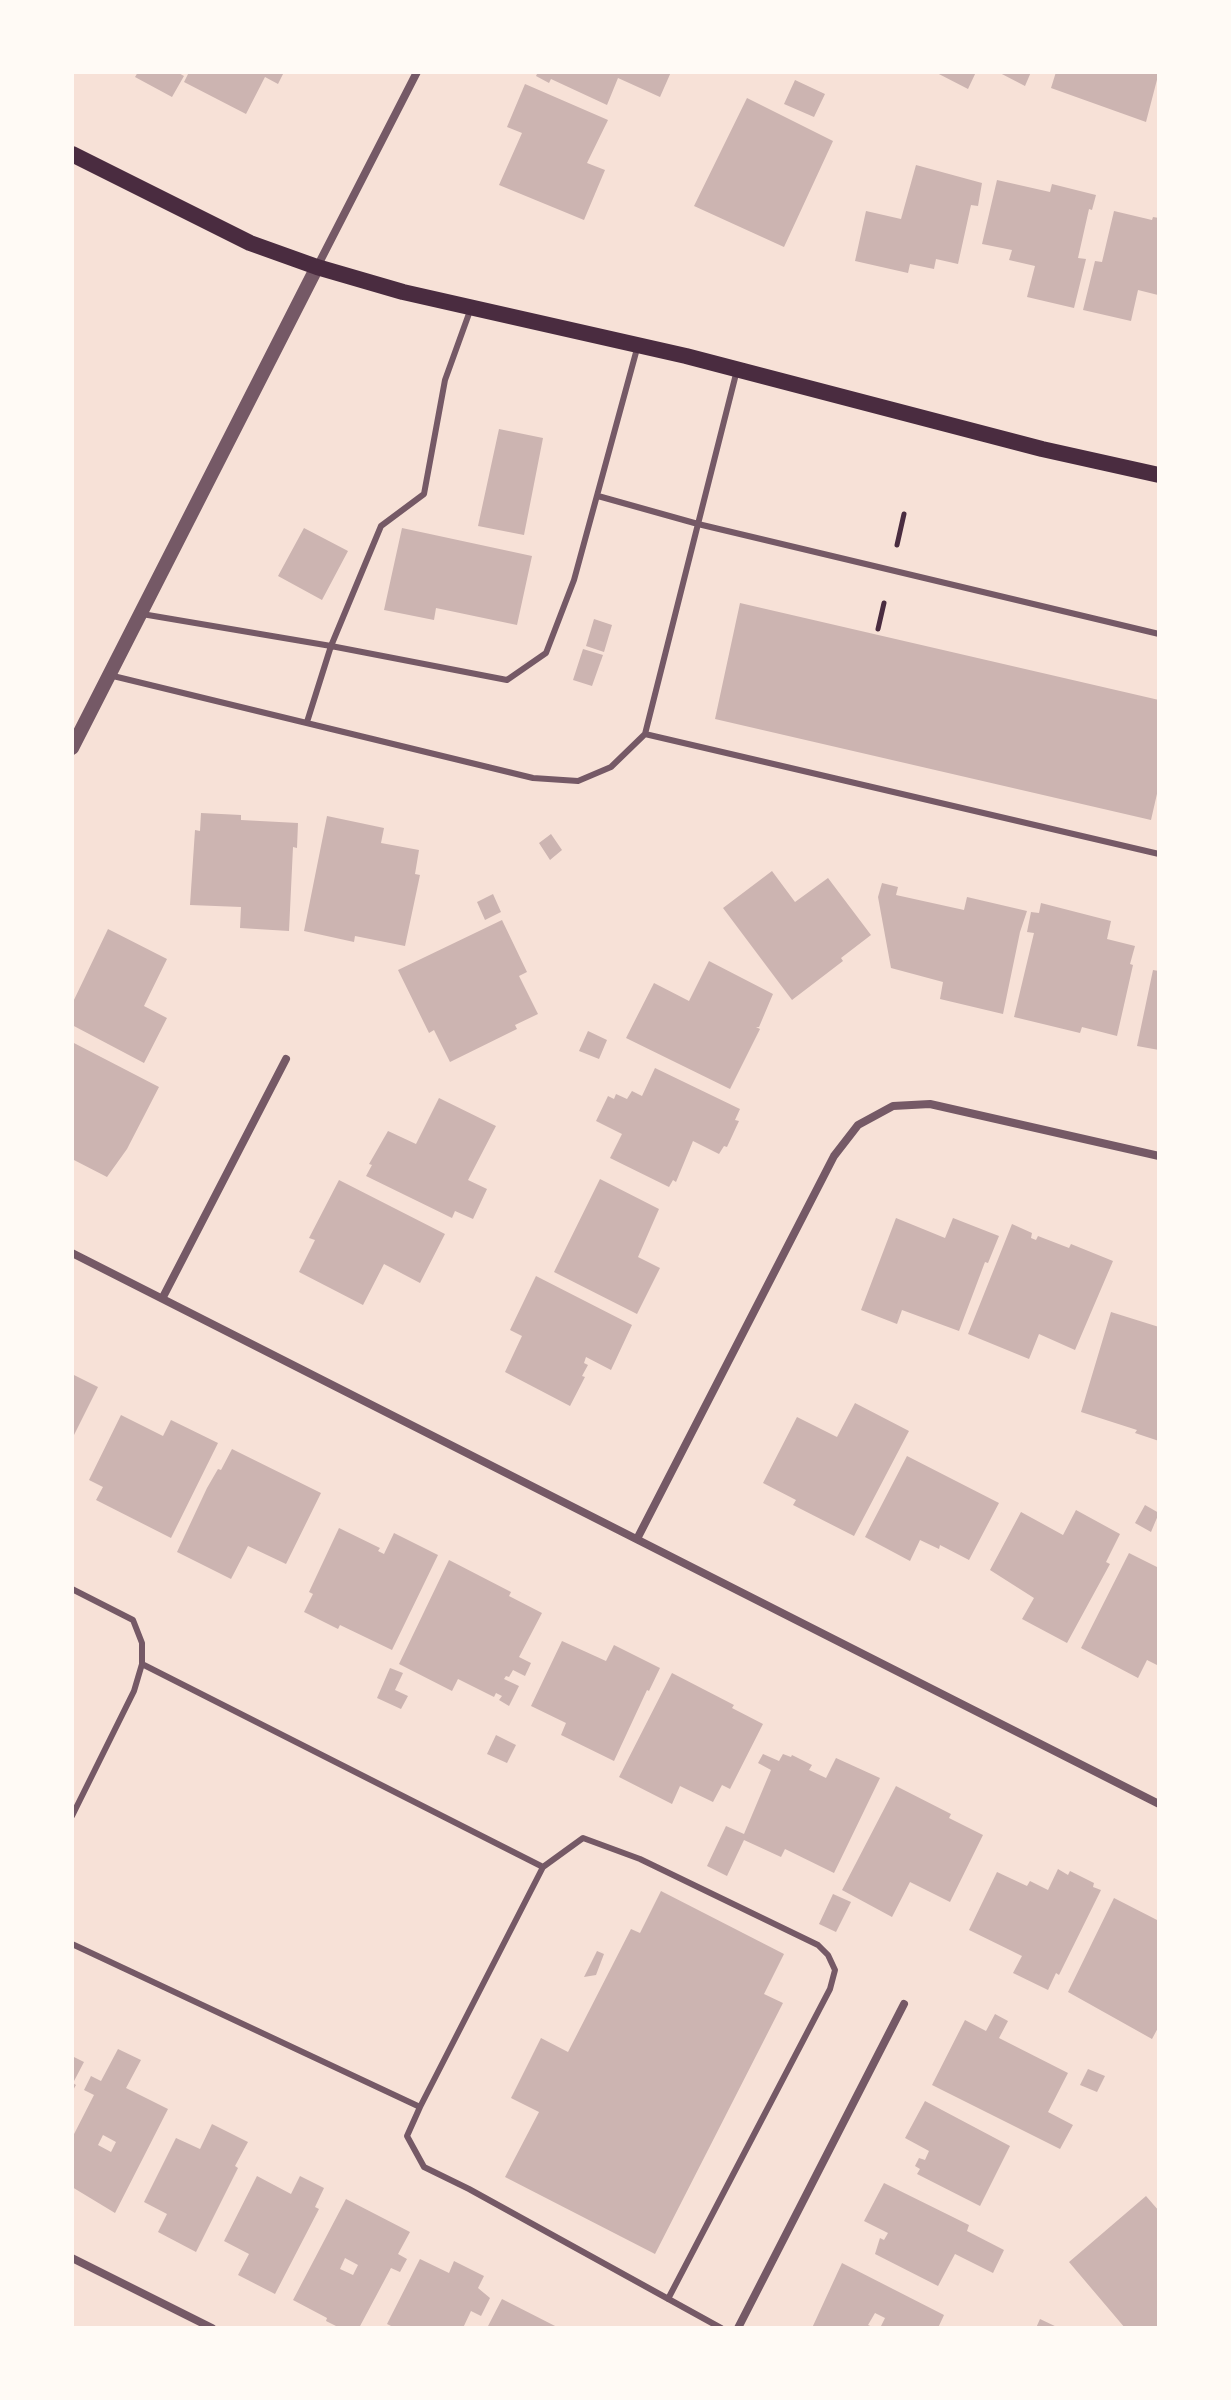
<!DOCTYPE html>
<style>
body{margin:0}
#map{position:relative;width:1231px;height:2400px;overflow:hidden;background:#f7e1d7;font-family:"Space Grotesk",sans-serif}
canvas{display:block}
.frame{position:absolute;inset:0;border:74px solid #fffaf5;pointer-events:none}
</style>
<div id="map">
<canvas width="1231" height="2400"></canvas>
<div class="frame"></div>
</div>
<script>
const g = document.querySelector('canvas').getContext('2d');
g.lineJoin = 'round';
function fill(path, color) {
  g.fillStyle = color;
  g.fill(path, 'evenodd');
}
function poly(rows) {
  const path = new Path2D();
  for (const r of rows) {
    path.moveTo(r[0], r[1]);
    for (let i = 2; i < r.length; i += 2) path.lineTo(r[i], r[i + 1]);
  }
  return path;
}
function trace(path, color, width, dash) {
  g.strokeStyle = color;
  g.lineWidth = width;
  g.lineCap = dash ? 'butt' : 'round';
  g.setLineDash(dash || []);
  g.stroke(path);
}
fill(poly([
 [138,72,177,72,184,76,172,97,135,77],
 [189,72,284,72,278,84,265,77,246,114,184,82],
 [538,72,671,72,660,97,618,78,607,105,551,79,549,83,536,76],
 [935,72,976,72,968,89],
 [998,72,1031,72,1025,86],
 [1056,72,1159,72,1146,122,1051,88],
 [795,80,825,94,814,117,784,104],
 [525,84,608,120,587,163,605,170,584,220,499,185,522,133,507,127],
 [747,98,833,141,784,247,694,206],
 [916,165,982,183,978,206,971,205,958,264,936,259,934,269,910,264,908,273,855,261,866,211,901,219],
 [997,180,1050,192,1052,184,1096,195,1092,210,1089,209,1078,258,1086,259,1074,308,1027,297,1035,266,1009,260,1012,250,982,244],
 [1114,211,1152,220,1153,217,1159,218,1158,295,1138,290,1131,321,1083,310,1095,261,1102,262],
 [499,429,543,438,524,535,478,526],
 [304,528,348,551,322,600,278,576],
 [402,528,532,556,517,625,436,608,434,620,384,610],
 [740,603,1159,700,1159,785,1151,820,715,719],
 [594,619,612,625,604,652,586,646],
 [583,649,603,655,592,686,573,680],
 [201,813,241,815,241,820,298,823,297,848,293,847,289,931,240,928,241,907,190,905,195,830,200,831],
 [327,816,384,828,381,843,419,850,415,874,420,875,405,946,355,936,354,942,304,931],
 [551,834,562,850,550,860,539,843],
 [772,871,795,902,828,878,871,935,841,958,843,961,792,1000,723,908],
 [882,883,898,887,896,895,964,910,967,897,1027,911,1020,932,1003,1014,940,999,943,982,891,968,878,897],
 [493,894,501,912,485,920,477,902],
 [1041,903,1111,921,1107,939,1135,946,1130,964,1133,965,1117,1036,1082,1027,1080,1033,1014,1017,1034,933,1027,932,1031,912,1039,913],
 [502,920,527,972,519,976,538,1014,515,1025,517,1029,450,1062,434,1030,429,1033,398,970],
 [108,929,167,959,144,1006,167,1018,144,1063,72,1025,72,1004],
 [709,961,773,994,759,1027,756,1027,760,1029,730,1089,626,1038,654,983,689,1001],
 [1153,970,1159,971,1159,1050,1137,1046],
 [588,1031,607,1040,599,1059,579,1051],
 [72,1042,159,1087,127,1149,107,1177,72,1159],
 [655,1068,740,1109,735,1120,739,1121,727,1147,724,1146,719,1154,693,1141,676,1182,673,1180,669,1187,610,1158,622,1134,596,1121,608,1096,614,1099,616,1094,627,1099,632,1091,642,1096],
 [439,1098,496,1126,468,1180,487,1189,473,1219,455,1211,452,1218,366,1176,372,1165,369,1164,388,1131,416,1144],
 [600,1179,659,1209,638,1257,660,1268,637,1314,554,1272],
 [339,1180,445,1234,420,1283,384,1264,363,1305,299,1272,315,1240,309,1238],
 [896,1218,945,1238,953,1218,999,1236,988,1263,985,1262,959,1331,902,1310,897,1324,861,1310],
 [1012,1224,1032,1233,1031,1238,1036,1240,1038,1236,1069,1248,1071,1244,1113,1261,1075,1350,1039,1334,1029,1359,968,1334],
 [536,1276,632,1325,611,1370,586,1357,584,1363,588,1365,582,1376,585,1377,570,1406,505,1372,522,1336,510,1330],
 [1111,1312,1159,1327,1159,1441,1135,1433,1137,1430,1081,1412],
 [72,1374,98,1387,72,1439],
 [855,1403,909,1431,854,1536,793,1505,796,1500,763,1483,797,1417,837,1437],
 [121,1415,163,1436,171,1420,218,1443,171,1538,96,1500,103,1487,89,1480],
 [232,1449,321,1493,286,1564,248,1546,231,1579,177,1552,207,1488,218,1469,221,1470],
 [907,1456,999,1503,969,1560,940,1545,939,1549,920,1540,910,1561,865,1537],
 [1145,1505,1159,1513,1151,1532,1135,1523],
 [1076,1510,1120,1534,1106,1562,1110,1564,1067,1643,1022,1619,1034,1598,990,1570,1021,1512,1063,1535],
 [339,1528,380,1548,378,1551,384,1554,394,1533,438,1555,392,1650,340,1625,338,1629,304,1612,313,1594,309,1592],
 [1129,1553,1159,1568,1159,1666,1147,1660,1138,1678,1081,1648],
 [449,1560,511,1592,509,1596,542,1613,519,1657,531,1663,525,1676,513,1670,509,1677,506,1676,504,1679,519,1686,509,1706,499,1700,502,1696,496,1693,494,1697,458,1679,452,1691,399,1664],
 [562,1641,606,1661,614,1645,660,1668,649,1691,647,1690,614,1761,561,1735,566,1723,531,1706],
 [390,1668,403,1673,395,1690,408,1696,401,1709,377,1698],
 [672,1673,734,1705,732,1708,763,1724,730,1789,722,1785,713,1802,680,1786,672,1804,619,1777],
 [496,1735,516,1745,507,1763,487,1754],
 [763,1754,779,1761,783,1754,791,1757,792,1755,812,1765,809,1770,826,1778,836,1758,880,1778,834,1873,785,1849,781,1857,744,1840,727,1876,707,1866,726,1826,744,1834,771,1770,758,1763],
 [896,1786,951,1814,949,1818,983,1835,950,1902,910,1882,892,1917,842,1890],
 [1058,1869,1068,1875,1070,1871,1094,1883,1093,1887,1101,1890,1059,1975,1056,1973,1048,1990,1013,1973,1022,1956,969,1930,997,1872,1027,1886,1030,1881,1048,1890],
 [661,1891,784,1954,764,1994,783,2003,655,2254,505,2177,539,2112,511,2098,541,2038,568,2052,631,1929,640,1933],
 [833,1894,851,1902,836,1932,819,1924],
 [1114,1898,1159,1921,1159,2026,1152,2039,1068,1992],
 [597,1951,604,1954,596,1975,584,1977],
 [995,2014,1008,2021,999,2038,1068,2073,1048,2112,1073,2125,1060,2149,932,2085,965,2020,986,2031],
 [118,2049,141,2060,126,2088,168,2109,115,2213,72,2187,72,2138,94,2095,84,2090,91,2076,101,2081],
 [103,2135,116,2142,111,2152,98,2145],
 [72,2056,84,2062,73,2083,76,2085,72,2092],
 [1088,2069,1105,2076,1097,2092,1080,2085],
 [925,2101,1010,2146,980,2206,917,2174,920,2169,915,2166,919,2158,925,2160,929,2151,905,2138],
 [212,2124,248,2142,235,2166,238,2168,196,2252,158,2232,167,2214,144,2202,176,2138,200,2149],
 [257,2176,291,2194,300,2176,324,2188,315,2207,319,2209,275,2294,238,2275,249,2254,224,2241],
 [884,2183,969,2225,967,2231,1004,2250,993,2273,955,2254,938,2286,875,2254,880,2238,884,2240,888,2233,864,2221],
 [1146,2196,1159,2211,1159,2328,1125,2328,1069,2262],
 [346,2199,410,2232,398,2254,407,2259,400,2272,391,2268,359,2328,340,2328,326,2321,327,2318,293,2300],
 [345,2258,358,2265,353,2275,340,2269],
 [420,2259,449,2273,454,2261,484,2276,478,2288,490,2298,481,2316,471,2311,463,2328,395,2328,387,2324],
 [842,2263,944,2315,938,2328,880,2328,885,2318,875,2313,868,2325,875,2328,812,2328],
 [502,2299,559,2328,487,2328],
 [1040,2319,1059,2328,1036,2328]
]), '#ccb4b1');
trace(poly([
 [897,545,904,514],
 [878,629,884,603]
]), '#4a2c40', 5);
trace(poly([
 [737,370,698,524,1159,634],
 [598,496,698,524,645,734],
 [142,614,331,646,507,680,546,653,574,580,638,345],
 [109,675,533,778,578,781,611,767,645,734,1159,854],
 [307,722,331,646,381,526,424,494,445,380,471,308],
 [72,1589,133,1620,142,1643,142,1664,134,1691,72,1816],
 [543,1867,583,1838,640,1859,818,1945,828,1955,835,1970,830,1989,668,2299],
 [72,1944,420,2107,543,1867,142,1664],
 [420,2107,407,2136,424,2167,469,2189,721,2328]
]), '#755966', 6);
trace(poly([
 [317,267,417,72],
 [72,1253,1159,1804],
 [163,1297,286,1059],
 [637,1539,834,1156,858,1125,893,1106,930,1104,1159,1156],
 [72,2258,212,2328],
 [738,2328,904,2004]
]), '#755966', 8);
trace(poly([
 [72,748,317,267]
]), '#755966', 14);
trace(poly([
 [72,154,250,243,317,267,403,292,686,356,1042,449,1159,475]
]), '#4a2c40', 16);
</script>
